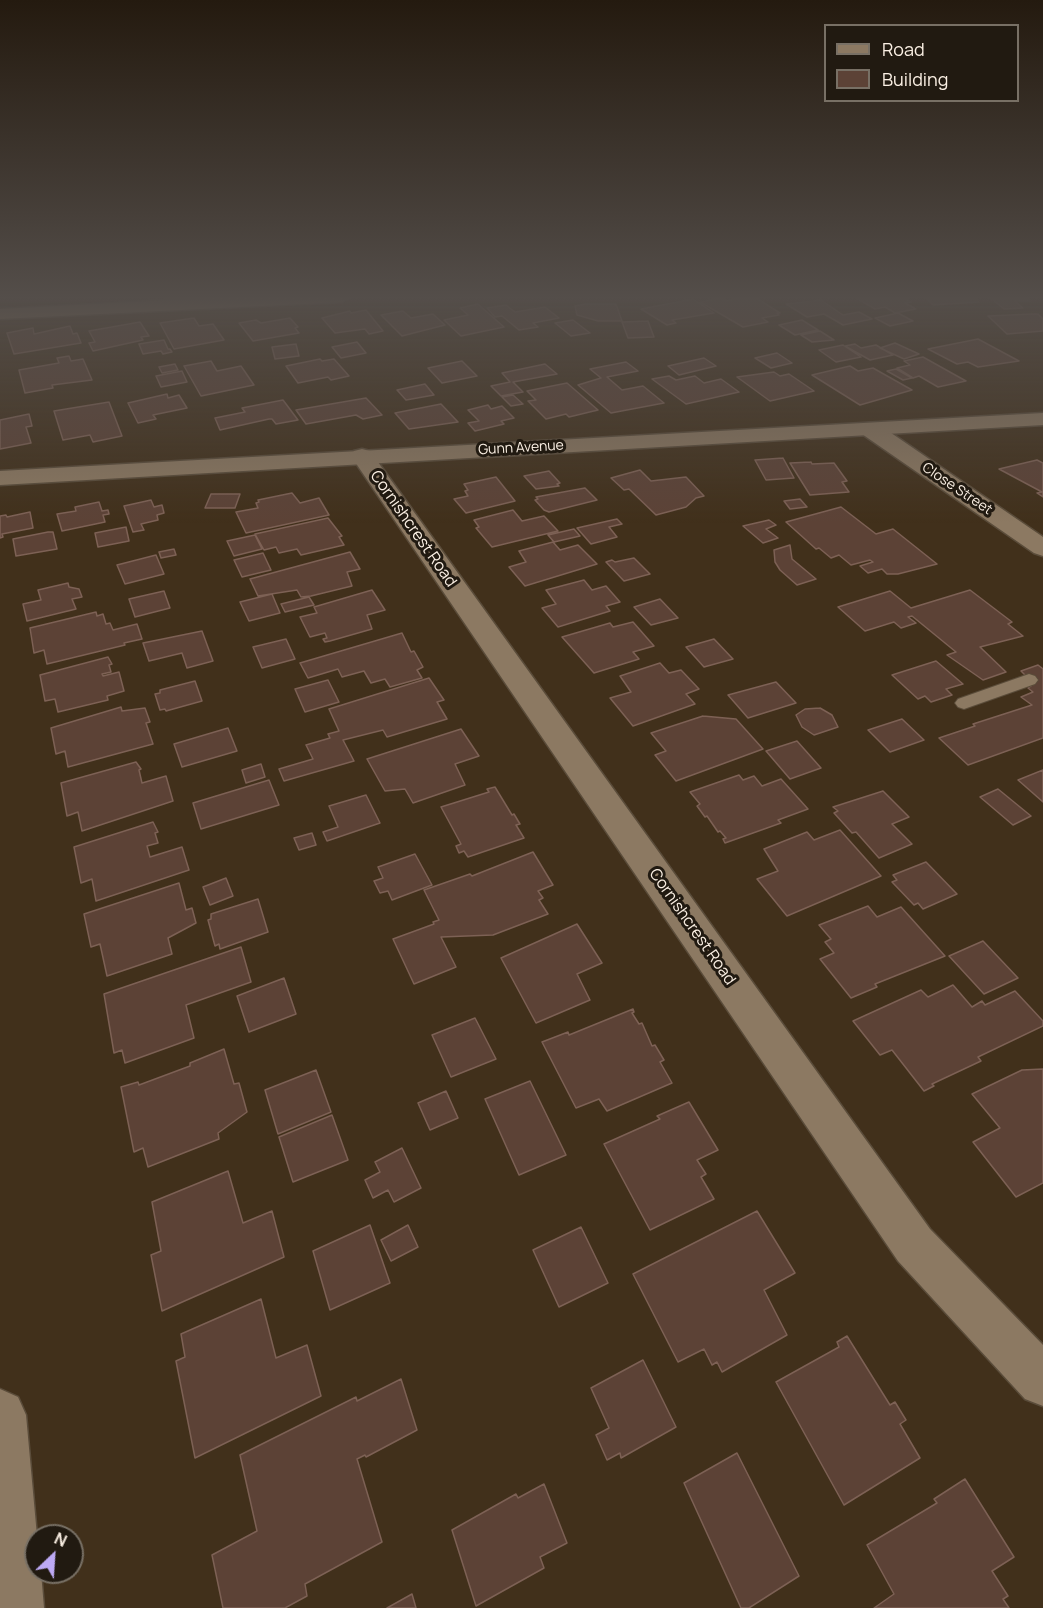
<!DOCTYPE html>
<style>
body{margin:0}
#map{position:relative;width:1043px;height:1608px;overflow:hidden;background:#41301b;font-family:Manrope,sans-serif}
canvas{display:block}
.legend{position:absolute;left:824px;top:24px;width:195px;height:78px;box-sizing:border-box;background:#211a11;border:2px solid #787065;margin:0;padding:8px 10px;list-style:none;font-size:18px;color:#fbf0e4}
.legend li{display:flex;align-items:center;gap:12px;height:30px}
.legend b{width:30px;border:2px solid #787065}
.north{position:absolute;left:24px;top:1524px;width:60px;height:60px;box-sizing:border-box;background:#211a11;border:2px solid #787065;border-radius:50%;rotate:25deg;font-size:16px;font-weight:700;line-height:24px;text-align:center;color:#fbf0e4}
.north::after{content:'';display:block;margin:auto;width:21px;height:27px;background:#bda9f5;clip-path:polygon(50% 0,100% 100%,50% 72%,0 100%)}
</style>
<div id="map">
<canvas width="1043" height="1608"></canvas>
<ul class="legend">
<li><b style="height:8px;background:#8c7962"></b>Road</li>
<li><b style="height:16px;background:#5c4236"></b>Building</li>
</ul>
<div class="north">N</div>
</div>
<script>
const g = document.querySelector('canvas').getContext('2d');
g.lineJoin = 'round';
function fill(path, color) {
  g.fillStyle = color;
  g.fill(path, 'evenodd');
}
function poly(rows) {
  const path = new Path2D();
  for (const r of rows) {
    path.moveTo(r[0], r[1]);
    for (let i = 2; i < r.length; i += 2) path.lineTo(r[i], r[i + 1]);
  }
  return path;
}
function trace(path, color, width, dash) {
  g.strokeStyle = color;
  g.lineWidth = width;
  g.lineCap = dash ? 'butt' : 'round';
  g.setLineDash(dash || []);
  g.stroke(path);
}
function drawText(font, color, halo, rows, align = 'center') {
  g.font = font + ' Manrope,sans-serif';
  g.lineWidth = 6;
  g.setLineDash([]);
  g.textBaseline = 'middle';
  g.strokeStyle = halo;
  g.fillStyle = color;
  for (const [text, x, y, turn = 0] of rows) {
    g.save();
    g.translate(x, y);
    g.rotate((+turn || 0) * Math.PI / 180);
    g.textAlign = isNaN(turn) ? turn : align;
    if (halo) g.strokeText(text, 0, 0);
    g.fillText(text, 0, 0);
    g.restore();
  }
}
const building = poly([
 [745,297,755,297,780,313,777,313,779,315,762,318,768,322,743,327,700,302,721,298,726,301,745,297],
 [903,297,911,302,905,303,916,309,895,313,885,307,875,309,856,298,903,297],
 [925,297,974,297,979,302,933,305,925,297],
 [989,297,1027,297,1030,301,1015,301,1023,308,1004,309,989,297],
 [693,299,714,313,672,320,676,323,667,325,641,309,693,299],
 [821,300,843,315,859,312,872,319,843,325,824,314,807,317,786,304,821,300],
 [478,304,504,327,461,336,444,320,468,315,460,308,478,304],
 [585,304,616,304,622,321,598,321,577,315,575,306,585,304],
 [506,305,515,312,545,307,559,318,533,323,538,327,519,330,502,316,495,317,487,308,506,305],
 [366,310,383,331,369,334,365,329,335,333,322,318,350,311,351,313,366,310],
 [403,311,411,318,433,314,445,325,402,336,381,315,403,311],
 [898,313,913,321,890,326,875,318,898,313],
 [1032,314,1038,314,1043,319,1043,331,1007,334,988,316,1032,314],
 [194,318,199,326,213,324,224,340,174,349,160,323,194,318],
 [290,318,298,327,295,328,299,333,253,341,239,323,256,320,261,323,290,318],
 [573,320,590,333,571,336,555,323,573,320],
 [802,320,818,330,795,335,779,325,802,320],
 [648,321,654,337,628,338,622,322,648,321],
 [140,322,149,336,141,337,143,340,93,351,89,343,95,342,89,331,140,322],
 [70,326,73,334,77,333,81,343,14,354,7,333,33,328,34,334,70,326],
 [820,331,834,340,812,342,801,335,820,331],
 [978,339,1019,361,978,367,968,362,957,364,928,349,978,339],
 [164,340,168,349,170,349,172,352,163,354,161,351,143,354,139,344,164,340],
 [357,342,366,353,341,358,332,347,357,342],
 [895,343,919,354,904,359,880,348,895,343],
 [296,344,299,356,275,359,272,347,296,344],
 [855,344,861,348,876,345,893,355,870,360,845,346,855,344],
 [843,345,861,357,836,362,819,350,843,345],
 [777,353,792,363,771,368,755,358,777,353],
 [69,356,71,361,83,359,92,380,52,385,53,388,25,393,19,370,59,363,57,358,69,356],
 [923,357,966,381,938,387,919,376,913,378,897,368,910,365,904,361,923,357],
 [704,358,716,366,679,375,668,366,704,358],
 [320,359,322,361,334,359,349,376,331,380,328,377,298,383,286,366,320,359],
 [211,361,217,371,241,366,254,385,201,396,184,366,211,361],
 [462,361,477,376,442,383,428,368,462,361],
 [626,362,638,371,607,377,622,390,643,386,664,403,611,413,578,385,601,378,590,369,626,362],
 [175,364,178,370,162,373,159,367,175,364],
 [545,364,557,374,513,382,523,392,501,396,491,386,510,382,502,373,545,364],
 [850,366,858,371,873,368,912,390,860,405,812,375,850,366],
 [896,369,912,378,903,380,887,371,896,369],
 [182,371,187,382,161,387,156,376,182,371],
 [774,372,780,376,789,374,814,391,770,401,737,377,774,372],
 [669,376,676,380,695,376,704,383,721,379,739,392,686,404,652,379,669,376],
 [567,383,598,410,569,417,566,414,546,419,528,401,536,400,527,391,567,383],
 [425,384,434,395,406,400,397,390,425,384],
 [167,394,168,398,179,395,187,408,153,415,156,419,138,423,128,403,167,394],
 [513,395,523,404,511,406,502,397,513,395],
 [366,398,382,415,363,419,356,415,306,424,296,410,366,398],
 [283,400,298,420,276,424,272,419,269,419,220,430,215,418,245,412,242,408,283,400],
 [109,402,122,436,93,442,90,435,63,440,54,411,109,402],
 [441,404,458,422,409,429,395,413,441,404],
 [488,405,491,409,502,406,514,418,501,421,504,424,475,431,468,423,479,421,468,410,488,405],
 [29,414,32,426,26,427,31,443,0,449,0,420,29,414],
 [783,458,794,478,766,480,755,460,783,458],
 [1037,460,1043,463,1043,497,1037,493,1042,492,999,469,1037,460],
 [811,462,812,464,834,463,847,481,842,482,849,492,810,495,790,463,811,462],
 [640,470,651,481,686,477,704,496,696,498,686,507,656,515,629,489,624,490,611,478,640,470],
 [549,471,560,483,557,484,559,486,536,489,524,476,549,471],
 [496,477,515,501,466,513,454,499,468,496,465,491,468,490,464,484,496,477],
 [585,488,597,500,549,512,544,510,535,500,538,499,536,497,585,488],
 [292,493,300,503,319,498,329,515,246,533,236,512,258,508,256,503,259,502,258,500,292,493],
 [211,494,240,494,235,508,205,508,211,494],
 [800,499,807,507,790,509,784,501,800,499],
 [151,500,154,507,162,505,164,513,157,515,158,520,141,524,144,530,133,532,124,506,151,500],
 [99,502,102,511,108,510,109,514,103,515,105,522,62,531,57,514,76,511,75,507,99,502],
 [841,507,876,534,893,529,937,564,898,574,887,574,882,569,868,573,860,566,873,562,870,560,851,565,839,555,831,558,819,548,816,549,786,522,841,507],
 [513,510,522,521,544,516,558,531,492,547,476,528,479,527,474,520,513,510],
 [30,512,33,528,2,534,3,537,0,538,0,516,6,515,7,517,30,512],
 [328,518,342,536,339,537,344,545,301,555,297,549,279,553,276,547,264,550,255,534,328,518],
 [617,519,622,524,609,527,617,537,591,544,577,528,617,519],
 [769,520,776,525,766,529,778,538,763,543,743,526,769,520],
 [126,527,129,541,98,547,95,533,126,527],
 [574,529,580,536,554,542,548,535,574,529],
 [48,532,53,532,57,549,16,556,13,539,48,532],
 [255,535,262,549,234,556,227,541,255,535],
 [553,542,560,550,578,545,597,564,525,586,509,567,526,562,519,551,553,542],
 [790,545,792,559,816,579,797,585,780,570,775,562,774,550,790,545],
 [174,549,176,555,161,558,159,552,174,549],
 [350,552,360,569,347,572,352,586,311,596,301,597,297,590,258,596,250,579,350,552],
 [263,553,271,570,242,577,234,560,263,553],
 [156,555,164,574,125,584,117,565,156,555],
 [634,558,650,574,624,581,606,562,612,560,615,562,634,558],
 [584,580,592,590,606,586,620,602,606,606,610,611,558,627,542,608,556,604,546,590,584,580],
 [68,583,69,587,79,589,82,597,72,599,76,609,27,621,23,604,41,600,38,590,68,583],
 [372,590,385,610,367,615,372,629,330,641,325,642,323,639,327,638,325,633,310,637,300,617,317,613,314,607,372,590],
 [970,590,1012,622,1008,624,1023,636,980,647,1006,672,983,680,947,655,956,652,912,616,908,617,916,623,901,628,894,622,865,631,838,607,890,591,911,608,970,590],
 [164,591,170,608,135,617,129,599,164,591],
 [272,594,280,613,249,621,240,602,272,594],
 [309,597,314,605,285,612,281,604,309,597],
 [660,599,678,618,651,625,634,607,660,599],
 [96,612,97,616,103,614,106,624,110,623,113,630,137,624,142,639,124,643,125,645,47,664,44,650,34,653,30,628,96,612],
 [633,622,654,646,633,652,639,659,594,673,562,637,610,623,613,627,633,622],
 [202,631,213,661,187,668,182,653,149,661,143,643,202,631],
 [402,633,411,652,414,651,423,667,417,670,422,678,390,687,385,679,371,683,364,671,342,677,338,669,308,678,300,663,402,633],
 [286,639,295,659,262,668,253,647,286,639],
 [714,639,733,659,704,667,686,647,714,639],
 [108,657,112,664,109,665,111,672,102,674,103,676,119,672,124,691,107,696,108,700,58,712,55,699,45,701,40,675,108,657],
 [936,661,963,684,946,689,952,695,931,702,925,696,918,699,892,675,936,661],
 [660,663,669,673,681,670,699,689,686,694,695,704,633,726,610,698,631,692,620,676,660,663],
 [1038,665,1043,669,1043,738,968,765,939,738,975,726,973,724,1032,705,1021,697,1033,692,1028,688,1034,684,1021,671,1038,665],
 [429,678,444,700,437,702,447,719,387,737,383,730,343,740,354,761,284,781,279,769,313,759,306,745,330,738,328,734,339,731,329,709,429,678],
 [328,680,339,702,305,712,295,689,328,680],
 [195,681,202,701,166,711,165,709,160,710,155,694,160,693,160,690,195,681],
 [776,682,796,703,748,718,728,695,776,682],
 [121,707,122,711,145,708,150,722,146,723,153,744,68,767,65,751,56,754,51,728,121,707],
 [820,708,832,715,838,727,814,735,802,727,796,715,805,709,820,708],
 [703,716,736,719,763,749,676,781,655,755,666,751,651,733,703,716],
 [902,719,924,740,890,752,868,730,902,719],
 [228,728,237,751,182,767,174,744,228,728],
 [461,729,479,756,455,764,465,785,413,803,405,789,385,791,367,759,461,729],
 [797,741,821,768,790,779,766,751,797,741],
 [136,762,141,769,139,770,142,783,166,776,173,801,82,831,78,812,67,816,61,783,136,762],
 [261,764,265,777,246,783,242,770,261,764],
 [1043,770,1043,802,1018,780,1043,770],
 [739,775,743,780,754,776,762,786,781,779,808,809,778,820,781,823,725,843,723,839,726,838,720,831,718,832,707,816,705,817,697,806,700,804,690,792,739,775],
 [269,780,279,805,201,829,193,803,269,780],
 [495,787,512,815,514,814,520,824,516,825,524,838,468,857,464,851,459,853,456,846,461,844,441,807,489,792,487,789,495,787],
 [998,789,1031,816,1013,825,980,797,998,789],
 [883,791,909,817,892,824,912,844,879,858,856,832,852,833,834,813,838,811,833,807,883,791],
 [366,795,380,823,327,841,323,832,338,827,329,806,366,795],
 [153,822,158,832,155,833,158,843,147,846,150,857,182,847,189,870,96,901,92,879,81,883,74,847,153,822],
 [840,830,881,876,787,916,757,879,778,871,764,849,807,832,814,840,840,830],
 [312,833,316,845,299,850,294,838,312,833],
 [533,852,553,885,538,891,543,898,539,900,548,914,493,935,441,937,456,967,414,984,393,939,434,924,433,922,439,920,424,890,470,874,472,876,533,852],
 [415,854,432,885,392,900,388,891,380,893,374,881,383,878,378,867,415,854],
 [926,862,957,894,923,909,918,903,914,905,892,882,897,880,893,875,926,862],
 [226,878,233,896,210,905,203,887,226,878],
 [179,883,186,910,192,908,196,923,168,938,172,954,107,976,100,944,91,947,84,914,179,883],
 [258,899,268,932,220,949,219,944,215,946,208,920,211,919,211,914,258,899],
 [868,906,877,917,901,907,945,956,875,984,877,987,851,998,820,959,834,953,825,942,831,939,819,925,868,906],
 [577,924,602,963,577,974,590,1000,536,1023,501,958,577,924],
 [983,941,1018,978,984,994,949,956,983,941],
 [241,947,251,982,186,1005,194,1038,125,1063,122,1050,114,1053,104,994,241,947],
 [284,978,296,1014,249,1032,237,996,284,978],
 [953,985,972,1007,982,1001,985,1005,1015,991,1043,1021,1043,1026,978,1057,981,1061,932,1084,934,1086,924,1091,892,1050,880,1055,853,1021,921,990,928,997,953,985],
 [633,1009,634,1012,632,1013,639,1024,642,1023,652,1046,655,1045,664,1060,660,1062,672,1083,607,1111,599,1099,576,1108,542,1042,568,1032,569,1035,633,1009],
 [475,1018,496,1059,451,1077,432,1035,475,1018],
 [224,1049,234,1084,239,1083,247,1112,218,1133,219,1139,148,1167,143,1148,134,1152,121,1087,138,1082,139,1085,190,1066,190,1063,224,1049],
 [1043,1069,1043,1183,1016,1197,973,1142,1000,1128,972,1094,1022,1070,1043,1069],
 [316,1070,331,1112,278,1134,265,1090,316,1070],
 [530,1081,566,1155,519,1175,485,1099,530,1081],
 [446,1091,458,1118,430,1130,418,1103,446,1091],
 [689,1102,718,1150,697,1160,706,1174,701,1177,714,1199,650,1230,604,1144,660,1119,657,1116,689,1102],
 [332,1115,348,1160,293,1182,279,1137,332,1115],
 [402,1148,421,1188,394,1202,388,1190,373,1198,365,1180,380,1172,375,1162,402,1148],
 [228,1171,243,1223,272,1211,284,1257,162,1311,151,1255,161,1251,152,1202,228,1171],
 [757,1211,795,1273,764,1290,787,1335,722,1372,717,1362,712,1365,704,1349,678,1362,633,1274,757,1211],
 [370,1225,390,1283,330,1310,313,1251,370,1225],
 [408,1225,418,1247,391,1261,381,1240,408,1225],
 [581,1227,608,1283,559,1307,533,1250,581,1227],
 [261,1299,276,1358,307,1345,321,1396,195,1458,176,1361,185,1357,181,1334,261,1299],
 [847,1336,890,1405,895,1402,906,1420,900,1424,920,1458,844,1505,776,1382,839,1347,837,1342,847,1336],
 [643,1360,676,1427,621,1458,620,1453,607,1460,596,1435,609,1428,591,1388,643,1360],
 [401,1379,417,1430,366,1457,365,1455,357,1459,382,1542,305,1584,307,1596,285,1608,223,1608,212,1555,257,1531,240,1455,356,1397,357,1401,401,1379],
 [737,1453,799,1576,749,1608,741,1608,684,1483,737,1453],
 [965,1479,1014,1557,992,1571,1008,1596,1003,1599,1009,1608,874,1608,894,1594,867,1545,937,1503,934,1499,965,1479],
 [544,1484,567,1543,540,1557,544,1568,476,1606,452,1530,516,1494,518,1498,544,1484],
 [412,1594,416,1608,387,1608,412,1594]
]);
fill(building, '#5c4236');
trace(building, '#7d6155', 1.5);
const service = poly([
 [1029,674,1035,676,1038,680,1035,684,964,709,958,707,955,703,958,699,1029,674]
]);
const minor = poly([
 [227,297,350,297,342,302,0,319,0,309,227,297],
 [870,423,878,424,1043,537,1043,556,1034,553,862,434,859,429,862,424,870,423],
 [362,449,370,451,930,1229,1043,1345,1043,1406,1025,1399,898,1261,351,456,354,451,362,449],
 [0,1389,18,1397,26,1415,37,1536,36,1572,41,1572,44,1608,0,1608,0,1389]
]);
const tertiary = poly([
 [1043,413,1043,425,0,485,0,471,1043,413]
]);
trace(service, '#5a4c3a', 2);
trace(minor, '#5a4c3a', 3);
trace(tertiary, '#5a4c3a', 3);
fill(service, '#8c7962');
fill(minor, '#8c7962');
fill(tertiary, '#8c7962');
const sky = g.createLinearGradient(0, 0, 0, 523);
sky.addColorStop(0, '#241a0f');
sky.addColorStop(0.57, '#544e4a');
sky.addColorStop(1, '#544e4a00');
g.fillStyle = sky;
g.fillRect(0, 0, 1043, 523);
drawText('14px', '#fbf0e4', '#211a11', [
 ["Gunn Avenue",521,448,-3],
 ["Close Street",957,489,34]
]);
drawText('16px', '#fbf0e4', '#211a11', [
 ["Cornishcrest Road",413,529,55],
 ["Cornishcrest Road",692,927,55]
]);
</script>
